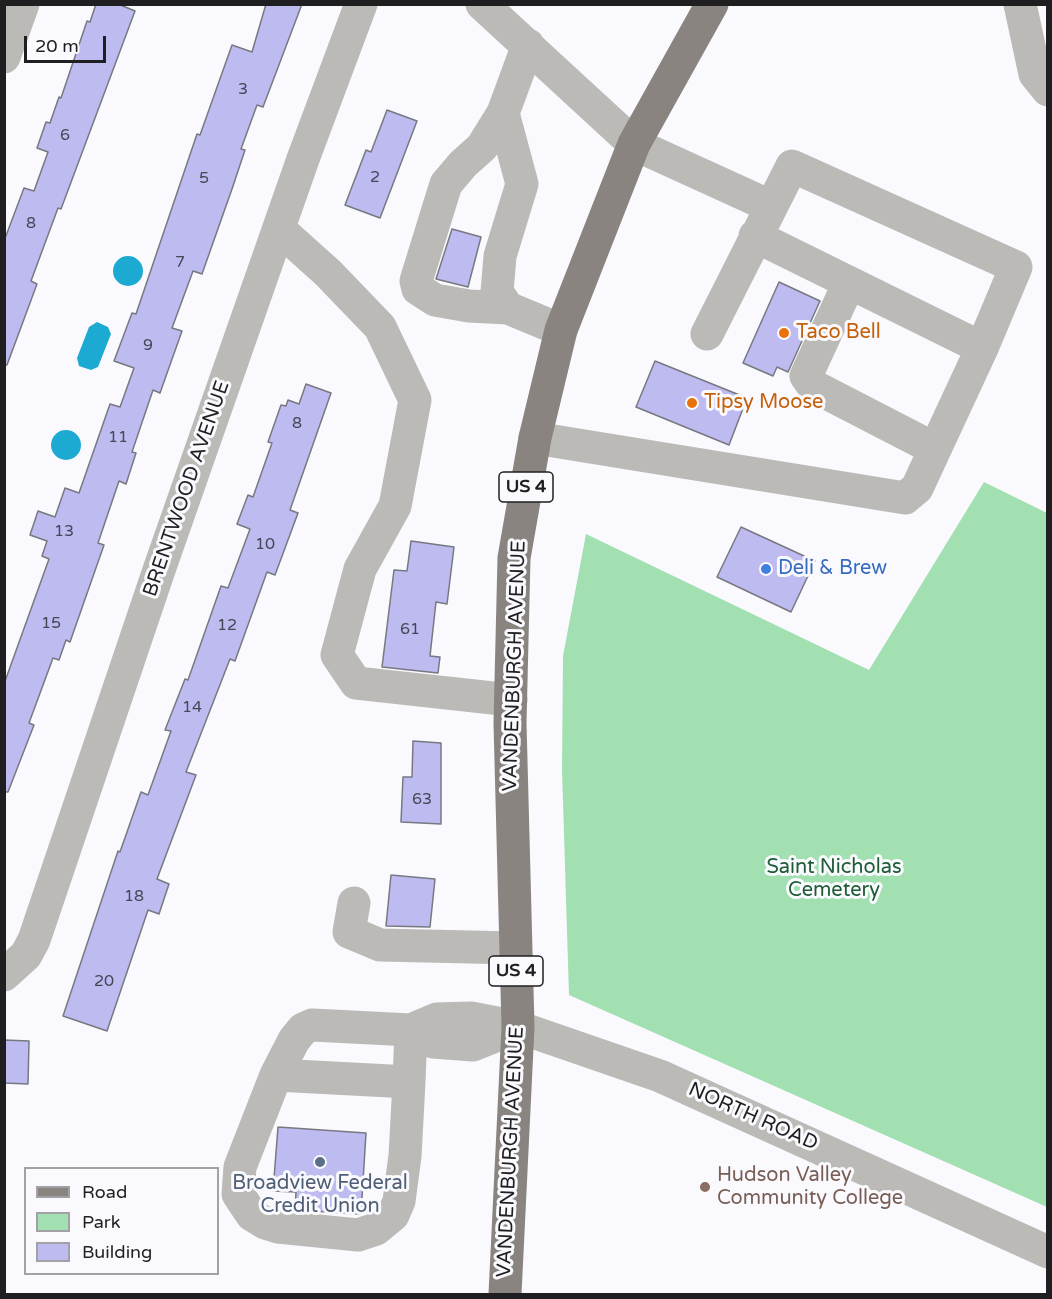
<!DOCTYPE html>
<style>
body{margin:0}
#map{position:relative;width:1052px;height:1299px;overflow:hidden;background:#f9f9fe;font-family:"Varela Round",sans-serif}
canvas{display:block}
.frame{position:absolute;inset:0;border:6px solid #1f1f22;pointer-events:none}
.legend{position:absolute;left:24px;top:1167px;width:195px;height:108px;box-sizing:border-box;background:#f9f9fe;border:2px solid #a2a2a6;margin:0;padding:8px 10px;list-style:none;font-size:18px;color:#1f1f22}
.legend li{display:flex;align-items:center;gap:12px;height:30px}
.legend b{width:30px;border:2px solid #a2a2a6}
.scale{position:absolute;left:24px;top:36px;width:82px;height:27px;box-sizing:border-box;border:3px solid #1f1f22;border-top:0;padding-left:8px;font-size:18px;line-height:21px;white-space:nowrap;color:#1f1f22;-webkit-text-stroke:4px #f9f9fe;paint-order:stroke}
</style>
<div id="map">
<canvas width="1052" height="1299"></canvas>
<div class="frame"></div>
<ul class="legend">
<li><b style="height:8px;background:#89847f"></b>Road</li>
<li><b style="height:16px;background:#a2e0b2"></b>Park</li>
<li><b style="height:16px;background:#bdbbf0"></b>Building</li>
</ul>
<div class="scale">20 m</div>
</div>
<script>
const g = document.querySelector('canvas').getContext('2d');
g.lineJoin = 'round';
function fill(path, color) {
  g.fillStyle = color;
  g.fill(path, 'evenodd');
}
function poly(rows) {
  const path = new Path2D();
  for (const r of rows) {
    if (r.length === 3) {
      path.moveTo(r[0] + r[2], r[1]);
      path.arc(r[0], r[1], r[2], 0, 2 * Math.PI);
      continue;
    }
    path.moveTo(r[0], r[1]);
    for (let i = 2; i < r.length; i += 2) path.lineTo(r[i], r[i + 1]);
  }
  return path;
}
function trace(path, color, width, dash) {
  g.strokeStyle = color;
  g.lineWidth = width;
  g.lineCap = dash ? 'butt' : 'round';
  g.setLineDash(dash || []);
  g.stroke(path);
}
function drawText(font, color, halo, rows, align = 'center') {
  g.font = font + ' "Varela Round",sans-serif';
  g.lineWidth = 6;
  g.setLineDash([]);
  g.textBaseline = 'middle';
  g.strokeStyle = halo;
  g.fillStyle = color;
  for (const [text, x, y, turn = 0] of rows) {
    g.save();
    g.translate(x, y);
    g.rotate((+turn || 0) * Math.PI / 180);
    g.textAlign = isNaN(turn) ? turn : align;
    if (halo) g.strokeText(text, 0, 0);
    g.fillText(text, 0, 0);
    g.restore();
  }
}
fill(poly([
 [984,482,1047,513,1047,1207,569,995,562,770,563,656,586,534,869,670]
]), '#a2e0b2');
fill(poly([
 [128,271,15],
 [97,322,108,327,111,334,98,367,91,370,79,366,77,358,89,327],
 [66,445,15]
]), '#1caad3');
const building = poly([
 [96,4,118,4,135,11,61,209,58,208,31,281,37,284,7,365,4,365,4,241,24,188,34,191,48,152,37,148,46,122,50,123,59,97,61,98,87,21,90,22,96,4],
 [266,4,302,4,263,107,257,105,241,149,245,150,232,189,202,274,193,271,172,328,182,331,160,393,153,390,132,452,136,453,126,484,119,481,98,543,104,545,70,642,66,640,59,660,53,658,29,723,34,725,8,792,4,792,4,684,49,559,42,556,47,541,30,535,38,511,55,517,65,488,79,493,110,404,120,407,134,368,114,361,132,313,136,314,197,134,200,135,232,45,252,52,266,4],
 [387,110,417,121,380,218,345,205,366,150,371,152,387,110],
 [452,229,481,237,468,287,436,279,452,229],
 [779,282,820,301,788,372,777,367,773,376,743,363,779,282],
 [655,361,747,398,729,445,636,407,655,361],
 [306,384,331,393,290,510,298,513,275,575,267,572,235,661,230,659,186,772,196,775,157,879,169,884,159,914,148,910,107,1031,63,1016,118,851,120,852,141,792,148,795,171,731,165,730,185,679,188,680,221,586,228,588,250,529,237,524,248,495,253,497,272,443,268,442,281,405,286,406,288,400,299,404,306,384],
 [741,527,815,561,791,612,717,577,741,527],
 [411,541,454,547,447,604,436,602,430,656,440,657,438,673,382,667,394,570,407,571,411,541],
 [413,741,441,743,441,824,401,822,403,777,412,777,413,741],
 [391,875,435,879,430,927,386,926,391,875],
 [4,1040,29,1041,28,1084,4,1083,4,1040],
 [278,1127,366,1133,361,1214,295,1210,296,1192,273,1191,278,1127]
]);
fill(building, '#bdbbf0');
trace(building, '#787880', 1.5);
trace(poly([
 [482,4,634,144,770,206],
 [1020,4,1035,74,1048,90],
 [528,45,503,113,522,184,500,256,497,292,508,308,561,330],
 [4,57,23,4],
 [503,113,482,147,463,164,446,184,416,281,418,289,435,300,469,306,508,308],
 [279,229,328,273,380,327,415,400,395,506,360,569,337,655,356,683,511,700],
 [849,283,806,376,813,386,935,449],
 [707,334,792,166,1016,267,982,348],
 [535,438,905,498,917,488,982,348,755,236],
 [354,903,349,932,380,945,515,948],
 [4,975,26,955,34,940,159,570,303,159,361,4],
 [471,1018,518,1027,473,1045,433,1042,411,1030,437,1019,471,1018],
 [518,1027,660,1076,1048,1252],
 [276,1075,240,1167,238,1194,252,1215,265,1223,278,1227,358,1235,376,1229,393,1215,399,1201,405,1156,409,1082,411,1030,312,1025,303,1029,294,1040,276,1075,409,1082]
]), '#bcbab7', 33);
trace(poly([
 [505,1294,518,1027,510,723,514,558,535,438,561,330,634,144,712,4]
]), '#89847f', 33);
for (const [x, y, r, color] of [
 [784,333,6,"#e8710a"],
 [692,403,6,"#e8710a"],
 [766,569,6,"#3f7fe0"],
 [320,1162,6,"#5c6f8a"],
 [705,1187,6,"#8d6e63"]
]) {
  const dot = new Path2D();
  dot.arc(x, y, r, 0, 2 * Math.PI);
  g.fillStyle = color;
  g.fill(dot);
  trace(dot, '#f9f9fe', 2);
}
drawText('16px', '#464656', null, [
 ["3",243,90],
 ["6",65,136],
 ["2",375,178],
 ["5",204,179],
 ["8",31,224],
 ["7",180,263],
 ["9",148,346],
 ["8",297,424],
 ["11",118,438],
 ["13",64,532],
 ["10",265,545],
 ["15",51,624],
 ["12",227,626],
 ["61",410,630],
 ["14",192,708],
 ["63",422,800],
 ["18",134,897],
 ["20",104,982]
]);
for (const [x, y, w] of [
 [526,487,54],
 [516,971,54]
]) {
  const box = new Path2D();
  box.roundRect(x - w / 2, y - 15, w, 30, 4.5);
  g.fillStyle = '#f9f9fe';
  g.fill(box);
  trace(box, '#1f1f22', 1.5);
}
drawText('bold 18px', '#1f1f22', null, [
 ["US 4",526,487],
 ["US 4",516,971]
]);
drawText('20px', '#c56008', '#f9f9fe', [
 ["Taco Bell",796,333],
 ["Tipsy Moose",704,403]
], 'left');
drawText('20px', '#1f1f22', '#f9f9fe', [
 ["BRENTWOOD AVENUE",187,489,-71],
 ["VANDENBURGH AVENUE",515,666,-88],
 ["NORTH ROAD",753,1117,24],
 ["VANDENBURGH AVENUE",511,1152,-87]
]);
drawText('20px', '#366cbe', '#f9f9fe', [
 ["Deli & Brew",778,569]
], 'left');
drawText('20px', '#1d5c34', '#f9f9fe', [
 ["Saint Nicholas",834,868],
 ["Cemetery",834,891]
]);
drawText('20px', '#785e54', '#f9f9fe', [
 ["Hudson Valley",717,1176],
 ["Community College",717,1199]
], 'left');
drawText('20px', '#4e5e75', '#f9f9fe', [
 ["Broadview Federal",320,1184],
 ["Credit Union",320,1207]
]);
</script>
